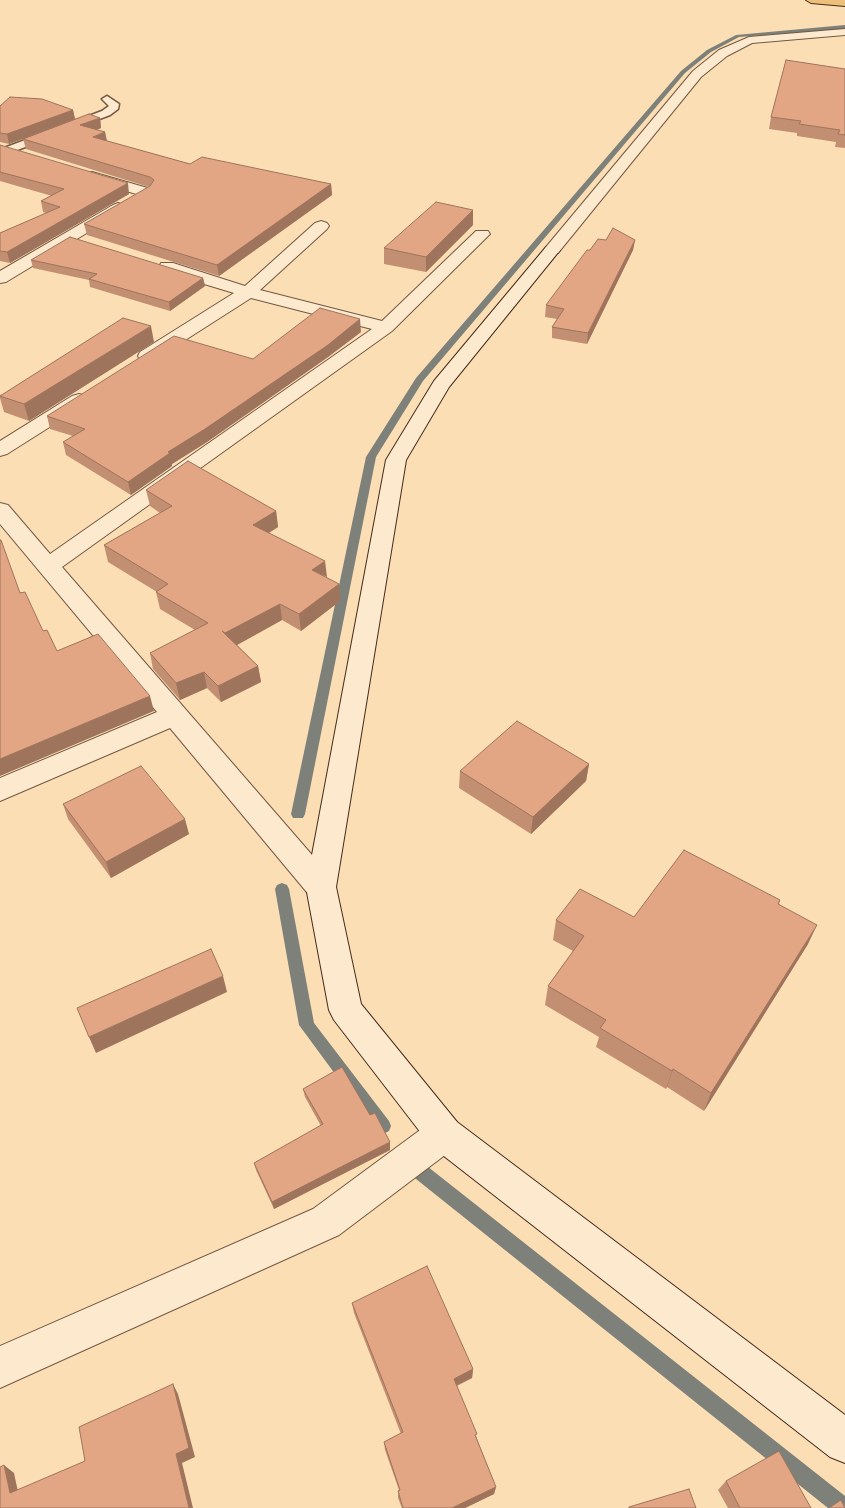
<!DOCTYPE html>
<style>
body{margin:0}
canvas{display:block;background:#fcdeb4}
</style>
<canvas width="845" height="1508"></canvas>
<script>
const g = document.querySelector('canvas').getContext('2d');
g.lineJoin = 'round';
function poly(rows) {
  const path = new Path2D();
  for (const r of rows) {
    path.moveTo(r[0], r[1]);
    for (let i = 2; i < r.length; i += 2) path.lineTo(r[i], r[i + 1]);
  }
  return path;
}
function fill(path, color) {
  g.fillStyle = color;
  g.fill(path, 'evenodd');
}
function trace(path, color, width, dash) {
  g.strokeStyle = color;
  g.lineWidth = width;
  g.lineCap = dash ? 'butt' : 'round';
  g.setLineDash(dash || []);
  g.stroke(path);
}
fill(poly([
 [845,25,845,29,739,37,711,52,685,73,423,381,376,457,305,814,303,818,293,818,291,814,366,457,416,378,681,71,707,50,736,35,845,25],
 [282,883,287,885,289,889,314,1023,389,1121,391,1126,389,1131,383,1134,377,1131,299,1025,275,889,277,885,282,883],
 [412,1157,418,1159,845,1496,845,1508,828,1508,406,1171,404,1165,406,1159,412,1157]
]), '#7d817a');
const lane = poly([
 [107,96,119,104,118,109,110,115,12,152,4,152,2,150,4,148,102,111,109,106,102,99,107,96]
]);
const street = poly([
 [845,29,845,35,752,43,727,56,701,77,558,253,546,253,544,250,546,247,693,71,719,50,749,37,845,29],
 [92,172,151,189,154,192,151,195,146,197,87,179,85,176,87,173,92,172],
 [118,203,123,205,126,208,123,211,6,282,0,283,0,271,113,205,118,203],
 [321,221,327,223,329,226,327,229,260,290,382,321,476,231,488,231,490,234,392,331,62,567,332,878,336,887,332,896,321,899,310,896,170,728,0,801,0,778,157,712,0,524,0,503,8,505,50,554,372,329,251,298,154,360,147,362,140,360,138,356,140,352,234,293,161,271,159,267,161,263,173,263,245,286,315,223,321,221],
 [79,394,86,396,89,400,86,404,7,454,0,456,0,441,72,396,79,394],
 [444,1117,457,1122,462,1134,457,1146,339,1235,0,1388,0,1346,313,1209,431,1122,444,1117]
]);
const secondary = poly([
 [552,245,558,247,560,250,449,387,406,460,336,887,361,1004,457,1122,845,1415,845,1463,830,1457,431,1146,334,1020,329,1010,306,887,386,460,434,381,546,247,552,245]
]);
const highway = poly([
 [806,0,845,0,845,6,811,3,806,0]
]);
trace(lane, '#735844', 3);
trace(street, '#735844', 2);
trace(secondary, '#452c1e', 2);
trace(highway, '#452c1e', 2);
fill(lane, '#fdeace');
fill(street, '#fdeace');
fill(secondary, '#fdeace');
fill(highway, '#eebf7a');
fill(poly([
 [845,69,845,148,835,147,836,142,797,136,797,133,769,129,771,117],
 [0,106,73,110,75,119,100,118,101,128,97,130,105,132,107,141,190,164,331,184,332,195,219,276,87,235,84,224,149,187,26,149,23,139,9,144,0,142],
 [0,145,129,194,10,263,0,261,0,233,46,213,43,212,41,201,52,196,0,181],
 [473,225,426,272,384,264,384,248],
 [606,240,635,240,633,250,587,344,552,338,552,327,557,319,545,317,546,305,590,250],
 [31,260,203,278,205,286,170,311,90,287,89,280,33,268],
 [361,332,328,357,207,442,172,464,172,466,131,495,66,455,63,442,73,436,50,429,47,416,253,359],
 [154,342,29,421,4,412,0,398,0,395],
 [146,490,276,511,278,527,269,533,327,578,340,601,301,631,282,620,237,645,258,666,261,682,221,702,207,688,180,700,153,669,150,653,195,630,160,609,156,592,157,592,108,562,104,545,160,513,150,506],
 [589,764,586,781,531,834,459,788,460,771],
 [63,804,189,834,111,878,68,819],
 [780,900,779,904,808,944,704,1111,667,1087,666,1089,596,1047,599,1037,545,1005,548,986,573,951,553,940,556,920,634,917],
 [303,1089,390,1150,274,1209,256,1170,254,1163,321,1126,305,1097],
 [352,1303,473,1369,472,1378,457,1386,477,1439,496,1487,494,1494,465,1508,402,1508,398,1498,398,1491,399,1490,385,1450,384,1442,401,1434,354,1313],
 [726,1481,811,1508,728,1508,718,1490]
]), '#c28f72');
fill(poly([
 [73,110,75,119,9,144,7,134],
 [100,118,101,128,82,135,80,125],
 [105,132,107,142,93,137],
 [128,183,129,194,10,263,7,252],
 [331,184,332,195,219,276,217,265],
 [473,210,473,225,426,272,426,257],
 [635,240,633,250,587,344,588,333],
 [203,278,205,286,170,311,169,302],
 [360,319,361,332,328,357,207,442,172,464,172,466,131,495,128,482,168,452],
 [151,326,154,342,29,421,24,404],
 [276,511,278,527,255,541,253,525],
 [325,561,327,577,312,570],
 [339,584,340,601,301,631,299,614],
 [280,604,282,620,228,650,225,633],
 [258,666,261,682,221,702,218,686],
 [204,672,207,688,180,700,176,683],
 [150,696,154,711,0,776,0,759],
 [589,764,586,781,531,834,533,817],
 [185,819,189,834,111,878,106,862],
 [817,925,808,944,704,1111,711,1093],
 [223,976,227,992,96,1053,89,1037],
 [673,1069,667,1087,666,1089,672,1071],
 [390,1142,390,1150,274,1209,272,1202],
 [473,1369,472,1378,453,1387,454,1379],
 [173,1384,178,1394,195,1457,182,1463,193,1508,189,1508,176,1454],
 [4,1465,14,1473,20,1501,10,1493],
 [496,1487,494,1494,465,1508,452,1508]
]), '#9e745c');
const building = poly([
 [786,60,845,69,845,135,838,134,840,130,799,124,801,121,771,117,786,60],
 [10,97,42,99,73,110,7,134,0,133,0,106,10,97],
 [89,114,100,118,80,125,105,132,93,137,190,164,202,157,331,184,217,265,84,224,150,186,154,180,150,177,23,139,89,114],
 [0,145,128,183,7,252,0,251,0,233,60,207,41,201,64,189,0,172,0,145],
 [436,202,473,210,426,257,384,248,436,202],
 [613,228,635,240,588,333,552,327,564,309,546,305,587,250,590,250,598,239,606,240,613,228],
 [70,237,203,278,169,302,89,279,97,274,31,260,70,237],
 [320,308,360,319,328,345,205,429,168,452,170,453,128,482,63,442,85,429,47,416,174,336,253,359,320,308],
 [123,318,151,326,24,404,0,396,123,318],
 [188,461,276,511,253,525,325,561,312,570,339,584,299,614,280,604,225,633,222,631,258,666,218,686,204,672,176,683,150,653,208,623,156,592,168,584,104,545,172,506,146,490,188,461],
 [0,540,1,540,20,593,25,592,43,631,47,630,57,651,98,634,150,696,0,759,0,540],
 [517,721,589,764,533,817,460,771,517,721],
 [141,766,185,819,106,862,63,804,141,766],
 [684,850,780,900,778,904,817,925,711,1093,673,1069,672,1071,600,1028,606,1020,548,986,584,936,556,920,580,889,634,917,684,850],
 [211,949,223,976,89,1037,77,1008,211,949],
 [342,1067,370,1115,375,1113,390,1142,272,1202,254,1163,323,1124,303,1089,342,1067],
 [427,1266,473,1369,454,1379,477,1434,475,1435,496,1487,452,1508,403,1508,398,1491,400,1490,384,1442,403,1432,352,1303,427,1266],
 [173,1384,189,1448,176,1454,189,1508,0,1508,0,1467,4,1465,10,1493,85,1461,79,1427,173,1384],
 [779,1451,811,1508,740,1508,726,1481,779,1451],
 [689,1489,696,1508,629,1508,629,1507,689,1489],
 [841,1500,845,1508,829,1508,841,1500]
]);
fill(building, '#e2a684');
trace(building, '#9e745c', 1);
</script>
